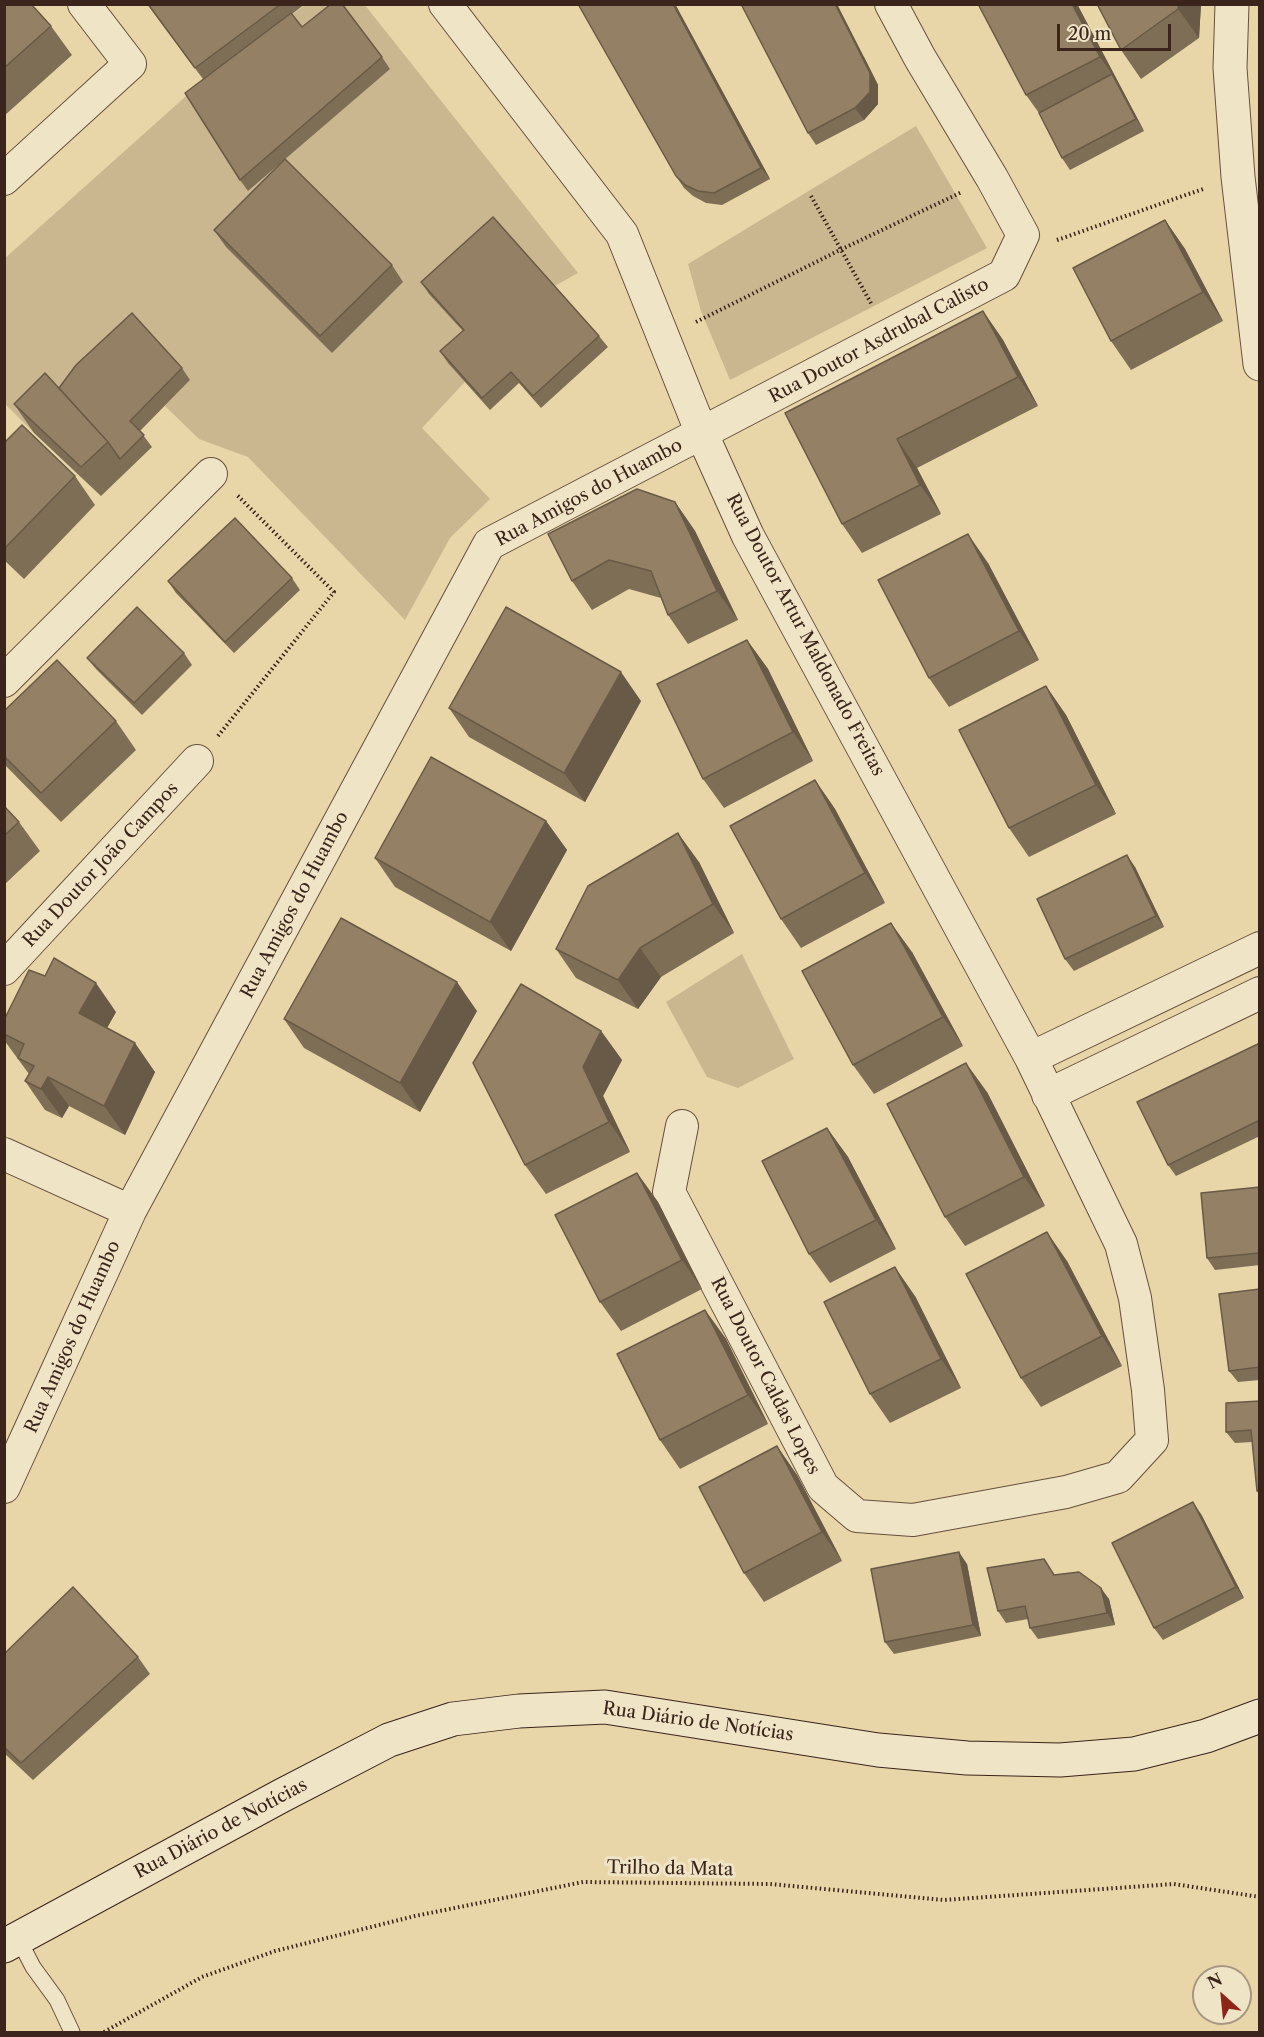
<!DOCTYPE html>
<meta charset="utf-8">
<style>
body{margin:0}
#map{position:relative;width:1264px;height:2037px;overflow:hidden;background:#e8d5a8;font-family:"Libre Caslon Text",serif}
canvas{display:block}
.frame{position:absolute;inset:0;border:6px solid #3a241b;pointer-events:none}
.north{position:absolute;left:1192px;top:1965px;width:60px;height:60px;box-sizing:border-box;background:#f0e4c6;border:2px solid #a79782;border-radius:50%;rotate:333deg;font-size:16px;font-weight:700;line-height:24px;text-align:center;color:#3a241b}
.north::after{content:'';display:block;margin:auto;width:21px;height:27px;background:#8f2418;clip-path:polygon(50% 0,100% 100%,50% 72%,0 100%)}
.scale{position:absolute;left:1057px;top:24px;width:114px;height:27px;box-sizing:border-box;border:3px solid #3a241b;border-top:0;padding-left:8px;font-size:18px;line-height:21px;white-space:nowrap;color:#3a241b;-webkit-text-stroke:4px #f0e4c6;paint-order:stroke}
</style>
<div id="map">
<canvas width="1264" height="2037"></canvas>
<div class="frame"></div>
<div class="north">N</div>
<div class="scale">20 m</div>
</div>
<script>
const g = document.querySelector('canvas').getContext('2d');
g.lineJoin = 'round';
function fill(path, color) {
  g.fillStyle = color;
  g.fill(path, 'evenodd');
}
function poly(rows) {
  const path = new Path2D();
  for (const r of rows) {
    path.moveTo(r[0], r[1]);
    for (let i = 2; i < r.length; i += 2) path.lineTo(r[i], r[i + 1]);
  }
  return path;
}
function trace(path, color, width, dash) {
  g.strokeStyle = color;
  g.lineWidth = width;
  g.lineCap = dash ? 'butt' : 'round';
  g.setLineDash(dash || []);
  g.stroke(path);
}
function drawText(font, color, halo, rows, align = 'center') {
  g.font = font + ' "Libre Caslon Text",serif';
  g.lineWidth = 6;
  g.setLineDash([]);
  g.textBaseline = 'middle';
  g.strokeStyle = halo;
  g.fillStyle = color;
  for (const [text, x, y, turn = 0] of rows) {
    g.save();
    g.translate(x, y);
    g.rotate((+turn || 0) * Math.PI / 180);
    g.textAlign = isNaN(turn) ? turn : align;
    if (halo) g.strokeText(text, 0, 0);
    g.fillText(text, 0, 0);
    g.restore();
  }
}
fill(poly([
 [364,4,578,273,553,287,422,428,490,499,450,538,405,620,248,457,199,439,165,406,190,380,34,433,5,404,4,259,204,80,305,5],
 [916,126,987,248,730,380,701,311,688,264],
 [742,954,794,1059,738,1088,707,1077,666,1002]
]), '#cab790');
const service = poly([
 [18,1938,33,1967,57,2000,72,2032]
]);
const minor = poly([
 [445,4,622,234,702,434,748,536,1031,1058,1121,1244,1135,1298,1148,1390,1152,1440,1118,1477,1066,1492,913,1520,857,1516,823,1487,669,1192,682,1126],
 [4,179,130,64,84,4],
 [4,681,211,474],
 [4,969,197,761],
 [1031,1058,1260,948],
 [1048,1095,1260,993],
 [4,1154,130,1211],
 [4,1487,130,1211,489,544,1004,275,1023,235,992,178,920,58,891,4]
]);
const tertiary = poly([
 [1232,4,1230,68,1238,177,1260,364]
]);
const secondary = poly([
 [4,1946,281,1796,389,1740,453,1719,519,1711,605,1707,878,1750,967,1758,1060,1760,1134,1754,1206,1736,1260,1716]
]);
trace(service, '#66503e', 17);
trace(minor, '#66503e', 34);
trace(tertiary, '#66503e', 35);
trace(secondary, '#3a241b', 35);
trace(poly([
 [811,196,872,305],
 [1057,240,1203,189],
 [696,322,840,250,962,192],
 [218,736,334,592,237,495],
 [104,2032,202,1977,275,1951,415,1916,583,1882,770,1884,944,1900,1174,1884,1260,1897]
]), '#3a241b', 4, [1.5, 3]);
trace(service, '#f0e4c6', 15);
trace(minor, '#f0e4c6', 32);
trace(tertiary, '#f0e4c6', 33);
trace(secondary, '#f0e4c6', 33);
fill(poly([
 [4,4,51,26,72,55,4,116],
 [147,4,305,4,292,14,302,27,382,57,390,69,248,191,240,180,203,79],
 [578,4,675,4,770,179,722,205,706,203,693,196,684,188,676,176],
 [1077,4,1144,131,1070,170,1062,158,1039,113,1026,95],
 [1097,4,1201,4,1199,38,1141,79,1121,50],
 [864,57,878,85,878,104,864,120,816,145,808,133],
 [1165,220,1185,249,1223,321,1131,370,1111,341],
 [214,230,392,265,403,282,332,353,226,247],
 [421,282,599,336,608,347,541,408,519,383,490,410,448,363,440,351,463,331,429,294],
 [983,311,1003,340,1038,406,917,468,941,514,862,553,842,524,785,413],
 [182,368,190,380,140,431,152,447,101,496,34,433,14,404,59,388],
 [4,443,75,476,95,505,24,579,4,560],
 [675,502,695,531,738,620,688,644,668,615,661,598,629,589,592,610,572,581],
 [988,563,1039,660,949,707,929,678],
 [292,578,300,590,234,653,176,593,168,581],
 [747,640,768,669,813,761,724,808,703,779],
 [184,653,192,665,142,715,96,669,87,658],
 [1046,686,1066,715,1116,814,1029,857,1009,828],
 [641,701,585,802,469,737,449,708],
 [4,711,116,721,136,750,61,822,4,764],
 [815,780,835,809,885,903,801,948,781,919],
 [4,806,19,822,40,851,4,885],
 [546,821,567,850,511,951,395,887,375,858],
 [699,862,734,933,661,977,638,1009,576,978,556,949],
 [1135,867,1164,927,1074,971,1065,959],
 [912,952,963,1046,874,1094,853,1065],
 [477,1011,420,1112,304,1048,284,1019],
 [116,1012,107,1028,155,1072,125,1135,69,1106,62,1118,45,1110,25,1081,29,1074,4,1040,4,1020],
 [601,1031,622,1060,603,1096,630,1152,546,1194,525,1165],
 [1260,1043,1260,1136,1176,1176,1168,1165],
 [987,1092,1045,1206,965,1246,945,1217],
 [827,1128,848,1157,896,1249,830,1283,809,1254],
 [637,1173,658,1202,702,1289,621,1331,600,1302],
 [1260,1187,1260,1265,1215,1270,1207,1258],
 [1067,1261,1122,1366,1041,1407,1021,1378],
 [1260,1289,1260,1380,1238,1382,1229,1371],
 [915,1296,961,1388,890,1423,870,1394],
 [705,1310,726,1339,768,1424,680,1469,660,1440],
 [1260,1401,1260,1495,1257,1491,1252,1442,1235,1443,1226,1432],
 [777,1446,797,1475,842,1561,764,1602,744,1573],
 [1201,1514,1244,1598,1163,1640,1154,1628],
 [967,1564,981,1636,894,1654,885,1642],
 [1056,1575,1109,1599,1115,1625,1038,1639,1030,1628,1028,1619,1006,1623,998,1611],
 [4,1654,138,1657,150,1674,33,1780,4,1753]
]), '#7f6e56');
fill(poly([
 [673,4,675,4,770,179,761,168],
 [835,4,837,4,864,57,878,85,878,104,864,120,855,108],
 [1072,4,1077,4,1144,131,1136,119,1112,74,1100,57],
 [1179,4,1201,4,1199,38,1178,9],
 [1165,220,1185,249,1223,321,1203,292],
 [983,311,1003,340,1038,406,1018,377],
 [897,439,917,468,941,514,920,485],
 [675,502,695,531,738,620,717,591],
 [968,534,988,563,1039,660,1019,631],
 [747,640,768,669,813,761,793,732],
 [621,672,641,701,585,802,564,773],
 [1046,686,1066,715,1116,814,1096,785],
 [815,780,835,809,885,903,865,873],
 [546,821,567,850,511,951,490,922],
 [678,833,699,862,734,933,713,904],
 [1127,855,1135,867,1164,927,1156,916],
 [891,923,912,952,963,1046,943,1017],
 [640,948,661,977,638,1009,618,980],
 [457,982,477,1011,420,1112,400,1083],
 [96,983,116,1012,99,1042,79,1013],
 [601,1031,622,1060,603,1096,630,1152,609,1122,583,1067],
 [135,1043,155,1072,125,1135,104,1106],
 [966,1063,987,1092,1045,1206,1024,1177],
 [48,1077,69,1106,62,1118,41,1089],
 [827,1128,848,1157,896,1249,876,1220],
 [637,1173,658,1202,702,1289,682,1260],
 [1047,1232,1067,1261,1122,1366,1102,1336],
 [895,1267,915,1296,961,1388,941,1359],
 [705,1310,726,1339,768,1424,748,1395],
 [777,1446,797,1475,842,1561,822,1532],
 [1193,1502,1201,1514,1244,1598,1236,1587],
 [959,1552,967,1564,981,1636,973,1625],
 [1101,1588,1109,1599,1115,1625,1107,1613]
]), '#685a46');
const building = poly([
 [4,4,31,4,51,26,4,68,4,4],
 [148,4,281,4,195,68,148,4],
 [331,4,342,4,382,57,240,180,185,93,291,13,302,27,331,4],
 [578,4,673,4,761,168,714,193,698,191,685,185,676,176,578,4],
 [741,4,835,4,856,45,870,73,870,92,855,108,808,133,741,4],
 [978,4,1072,4,1100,57,1026,95,978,4],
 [1097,4,1179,4,1178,9,1121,50,1097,4],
 [1112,74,1136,119,1062,158,1039,113,1112,74],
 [285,159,392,265,320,336,214,230,285,159],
 [493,217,599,336,533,396,511,372,482,398,440,351,464,330,421,282,493,217],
 [1165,220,1203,292,1111,341,1073,268,1165,220],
 [983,311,1018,377,897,439,920,485,842,524,785,413,983,311],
 [132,313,182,368,130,421,144,435,120,459,108,442,59,388,76,365,132,313],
 [45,373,108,442,81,467,14,404,45,373],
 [22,425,75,476,4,549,4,443,22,425],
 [637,489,675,502,717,591,668,615,651,571,609,560,572,581,548,534,637,489],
 [235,518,292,578,225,642,168,581,235,518],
 [968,534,1019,631,929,678,878,580,968,534],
 [137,607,184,653,134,703,87,658,137,607],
 [506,607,621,672,564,773,449,708,506,607],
 [747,640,793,732,703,779,657,684,747,640],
 [57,660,116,721,41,793,4,756,4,711,57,660],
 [1046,686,1096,785,1009,828,959,730,1046,686],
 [431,757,546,821,490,922,375,858,431,757],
 [815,780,865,873,781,919,730,826,815,780],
 [4,806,19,822,4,836,4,806],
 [678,833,713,904,640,948,618,980,556,949,588,886,678,833],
 [1127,855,1156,916,1065,959,1037,899,1127,855],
 [341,918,457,982,400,1083,284,1019,341,918],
 [891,923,943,1017,853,1065,802,971,891,923],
 [54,958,96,983,79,1013,135,1043,104,1106,48,1077,41,1089,25,1081,34,1066,18,1058,24,1044,4,1034,4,1020,29,970,45,976,54,958],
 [521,984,601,1031,583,1067,609,1122,525,1165,473,1063,521,984],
 [1260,1043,1260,1120,1168,1165,1137,1102,1260,1043],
 [966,1063,1024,1177,945,1217,887,1104,966,1063],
 [827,1128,876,1220,809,1254,762,1161,827,1128],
 [637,1173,682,1260,600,1302,555,1215,637,1173],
 [1260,1187,1260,1253,1207,1258,1201,1193,1260,1187],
 [1047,1232,1102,1336,1021,1378,966,1274,1047,1232],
 [895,1267,941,1359,870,1394,824,1302,895,1267],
 [1260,1289,1260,1367,1229,1371,1219,1294,1260,1289],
 [705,1310,748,1395,660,1440,617,1354,705,1310],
 [1260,1401,1260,1490,1257,1491,1251,1430,1226,1432,1226,1403,1260,1401],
 [777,1446,822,1532,744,1573,699,1487,777,1446],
 [1193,1502,1236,1587,1154,1628,1112,1543,1193,1502],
 [959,1552,973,1625,885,1642,871,1569,959,1552],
 [1044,1559,1054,1575,1079,1572,1101,1588,1107,1613,1030,1628,1025,1606,998,1611,987,1568,1044,1559],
 [73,1587,138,1657,21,1763,4,1747,4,1654,73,1587]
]);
fill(building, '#948064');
trace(building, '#685a46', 1.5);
drawText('18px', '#3a241b', '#f0e4c6', [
 ["Rua Doutor Asdrubal Calisto",879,341,-28],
 ["Rua Amigos do Huambo",589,493,-28],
 ["Rua Doutor Artur Maldonado Freitas",805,635,62],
 ["Rua Doutor João Campos",101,865,-47],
 ["Rua Amigos do Huambo",295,905,-62],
 ["Rua Amigos do Huambo",73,1337,-66],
 ["Rua Doutor Caldas Lopes",765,1376,63],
 ["Rua Diário de Notícias",698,1722,8],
 ["Rua Diário de Notícias",221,1829,-28],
 ["Trilho da Mata",670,1869,1]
]);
</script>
